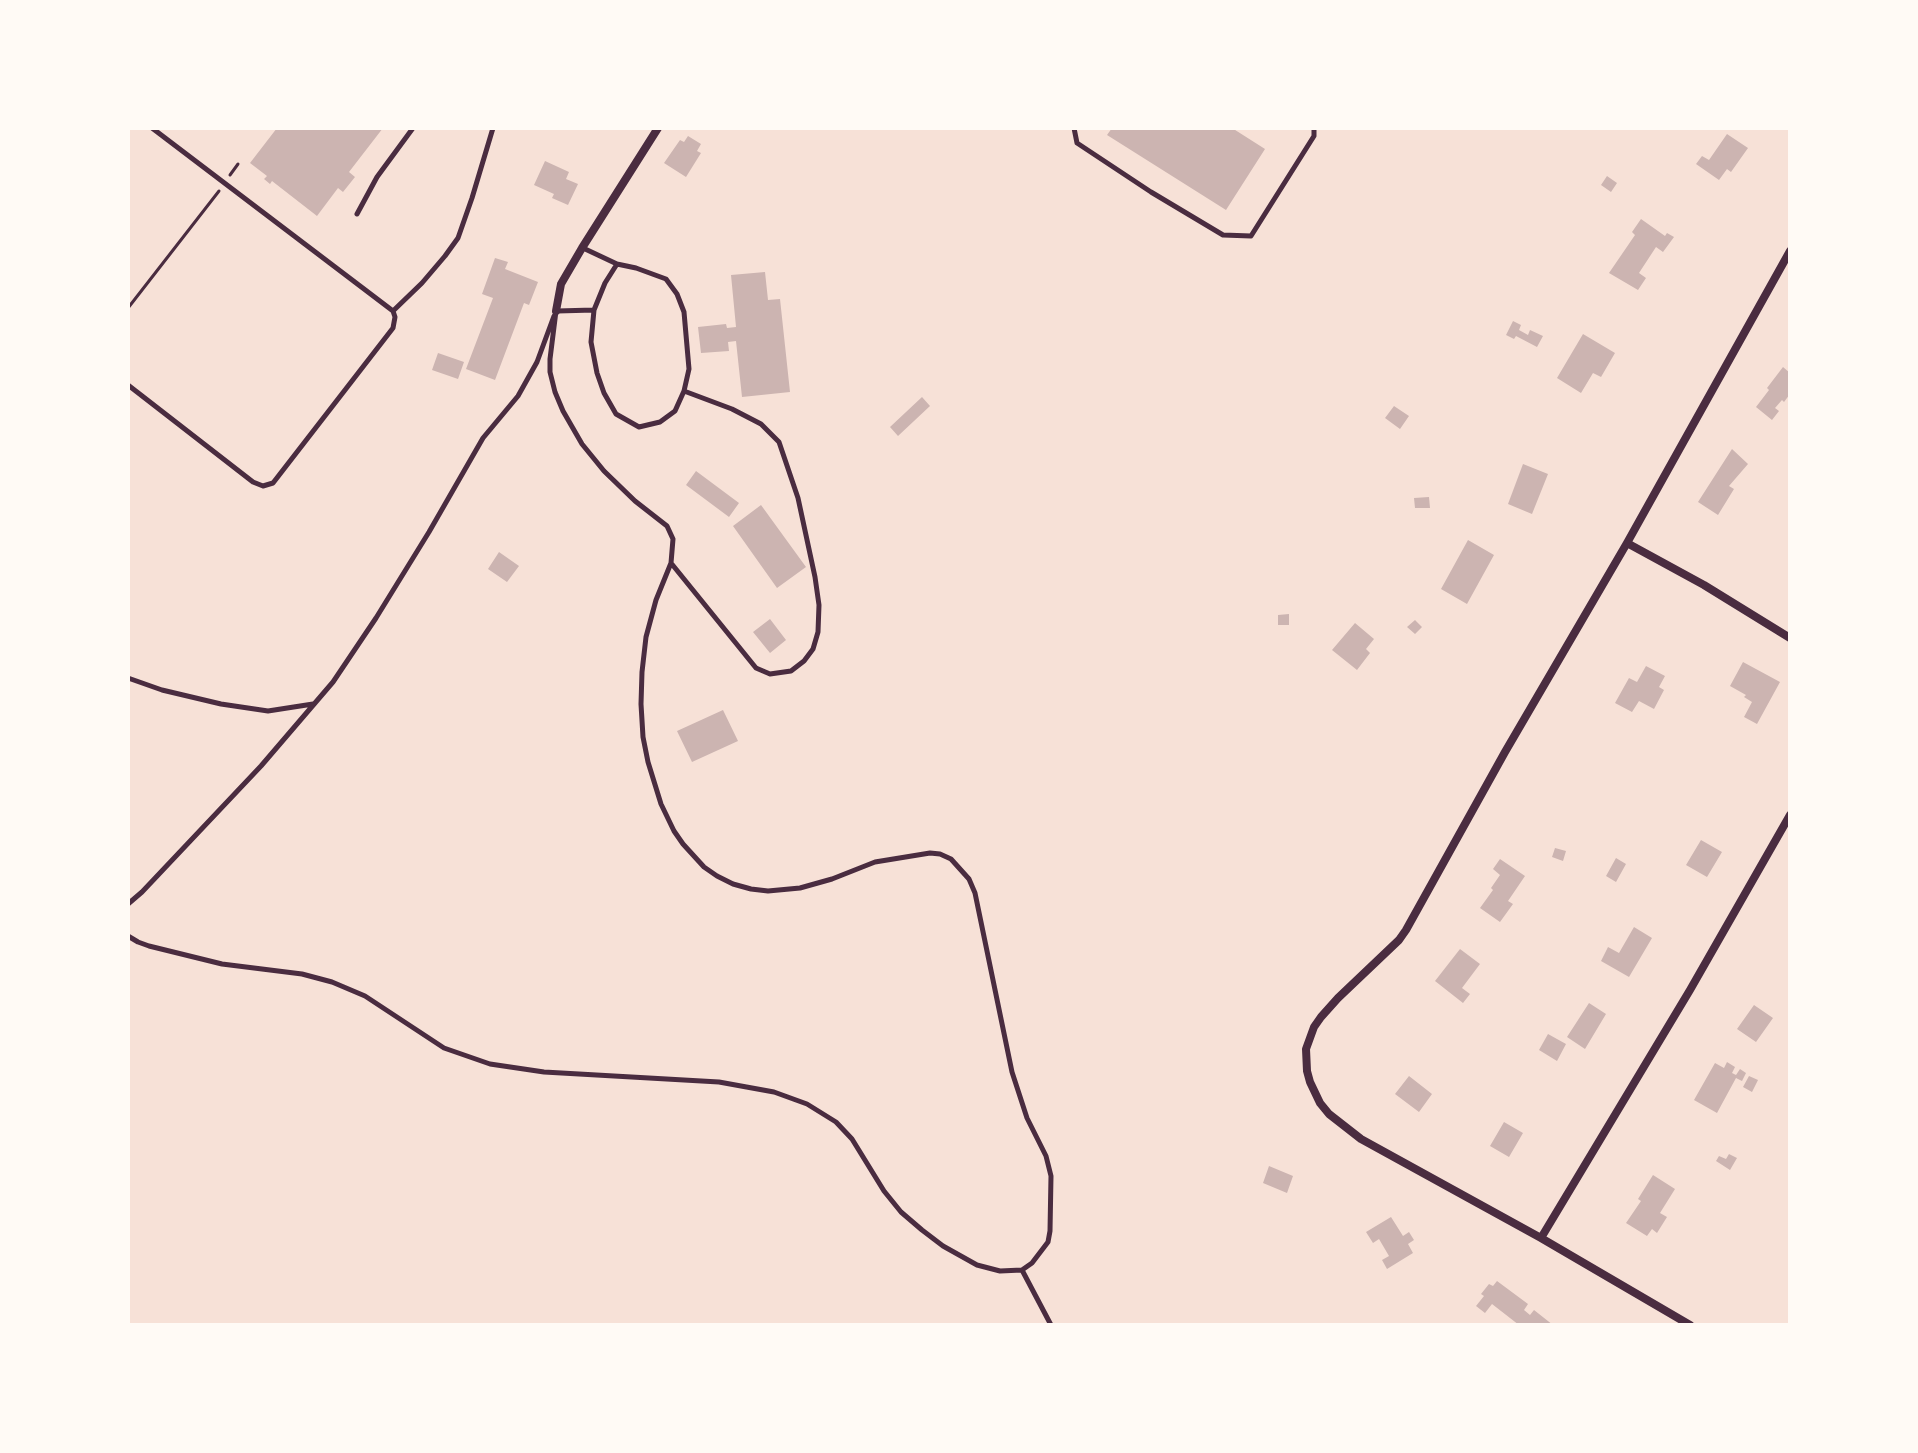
<!DOCTYPE html>
<style>
body{margin:0}
#map{position:relative;width:1918px;height:1453px;overflow:hidden;background:#f7e1d7;font-family:Raleway,sans-serif}
canvas{display:block}
.frame{position:absolute;inset:0;border:130px solid #fffaf5;pointer-events:none}
</style>
<div id="map">
<canvas width="1918" height="1453"></canvas>
<div class="frame"></div>
</div>
<script>
const g = document.querySelector('canvas').getContext('2d');
g.lineJoin = 'round';
function fill(path, color) {
  g.fillStyle = color;
  g.fill(path, 'evenodd');
}
function poly(rows) {
  const path = new Path2D();
  for (const r of rows) {
    path.moveTo(r[0], r[1]);
    for (let i = 2; i < r.length; i += 2) path.lineTo(r[i], r[i + 1]);
  }
  return path;
}
function trace(path, color, width, dash) {
  g.strokeStyle = color;
  g.lineWidth = width;
  g.lineCap = dash ? 'butt' : 'round';
  g.setLineDash(dash || []);
  g.stroke(path);
}
fill(poly([
 [277,128,383,128,349,172,355,177,343,192,338,188,317,216,272,181,270,184,264,179,267,176,250,163],
 [1112,128,1232,128,1265,149,1226,210,1107,135],
 [1727,134,1748,148,1731,172,1727,169,1719,180,1696,164,1702,156,1709,160],
 [688,136,701,144,697,151,701,153,686,177,664,163,680,140,684,142],
 [545,161,569,172,566,179,578,184,568,205,552,198,554,194,534,185],
 [1607,176,1617,183,1611,192,1601,185],
 [1641,219,1665,236,1667,233,1674,237,1663,252,1656,247,1639,273,1646,278,1638,290,1609,273,1635,235,1632,232],
 [495,258,508,262,505,269,538,282,529,305,524,303,495,380,466,369,493,298,482,294],
 [765,272,768,300,780,299,790,392,742,397,736,341,728,342,729,351,701,353,698,327,726,324,727,328,736,327,731,275],
 [1513,321,1521,325,1519,330,1528,335,1530,330,1543,336,1537,347,1516,336,1514,339,1506,335],
 [1583,334,1615,353,1601,377,1593,373,1581,393,1557,378],
 [438,353,464,362,458,379,432,370],
 [1783,367,1790,373,1790,394,1784,402,1782,400,1775,408,1779,411,1772,420,1756,407,1769,390,1767,388],
 [922,397,930,406,898,436,890,427],
 [1394,406,1409,416,1400,429,1385,418],
 [1732,449,1748,464,1729,486,1734,489,1718,515,1698,502],
 [1523,464,1548,474,1532,514,1508,504],
 [696,471,739,503,729,517,686,485],
 [1429,497,1430,508,1415,508,1414,498],
 [761,505,806,567,777,588,733,526],
 [1468,540,1494,555,1467,604,1441,589],
 [499,552,519,566,507,582,488,569],
 [1289,614,1289,625,1278,625,1278,615],
 [770,619,786,640,770,653,753,632],
 [1415,620,1422,627,1415,634,1407,627],
 [1355,623,1374,639,1366,649,1370,653,1357,670,1332,650],
 [1743,662,1780,682,1757,724,1744,717,1752,702,1744,697,1746,695,1730,686],
 [1646,666,1665,676,1659,687,1664,690,1654,709,1639,701,1632,712,1615,703,1629,678,1637,682],
 [723,710,738,741,692,762,677,731],
 [1701,840,1722,852,1707,877,1686,865],
 [1555,848,1566,851,1563,861,1552,857],
 [1616,858,1626,864,1616,882,1606,876],
 [1500,859,1525,876,1508,901,1513,904,1500,922,1480,908,1493,890,1491,888,1500,875,1493,869],
 [1634,927,1652,938,1629,977,1601,961,1608,947,1619,953],
 [1460,949,1480,964,1462,988,1470,994,1463,1003,1435,981],
 [1589,1003,1606,1014,1585,1049,1567,1037],
 [1754,1005,1773,1018,1756,1042,1737,1029],
 [1548,1034,1566,1044,1557,1061,1539,1050],
 [1727,1062,1735,1067,1732,1073,1736,1075,1740,1069,1746,1073,1742,1081,1736,1078,1717,1113,1694,1100,1715,1063,1724,1068],
 [1409,1076,1432,1094,1419,1112,1395,1094],
 [1749,1076,1758,1080,1752,1092,1743,1087],
 [1504,1122,1523,1133,1509,1157,1490,1146],
 [1729,1154,1737,1158,1730,1170,1716,1161,1719,1156,1726,1159],
 [1269,1166,1293,1176,1287,1193,1263,1183],
 [1653,1175,1675,1189,1660,1213,1667,1217,1657,1233,1652,1229,1647,1236,1626,1223,1641,1201,1638,1199],
 [1391,1217,1403,1236,1409,1232,1414,1240,1408,1244,1413,1253,1387,1269,1382,1260,1389,1256,1379,1239,1373,1243,1366,1232],
 [1497,1281,1528,1304,1524,1310,1530,1315,1534,1310,1553,1325,1519,1325,1492,1304,1485,1313,1476,1306,1484,1296,1481,1294,1489,1284,1493,1286]
]), '#ccb4b1');
trace(poly([
 [230,175,238,164],
 [128,308,219,191]
]), '#4a2c40', 3);
trace(poly([
 [1074,128,1077,143,1151,192,1223,235,1251,236,1314,136,1314,128],
 [357,214,377,177,413,128],
 [583,248,617,264,636,268,666,279,677,294,684,312,689,369,684,391,675,411,660,422,639,427,616,414,604,393,597,373,591,342,594,310,605,283,617,264],
 [393,311,422,283,445,256,458,238,472,198,493,128],
 [556,311,550,359,550,372,555,392,563,411,582,444,604,471,635,501,667,526,673,539,671,563,656,600,646,637,642,672,641,704,643,737,648,762,661,804,674,831,683,844,704,867,717,876,733,884,751,889,768,891,800,888,832,879,875,862,930,853,940,854,951,859,969,879,975,893,1012,1072,1027,1118,1046,1156,1051,1176,1050,1231,1048,1242,1032,1263,1022,1270],
 [557,311,594,310],
 [128,385,253,482,263,486,273,483,393,328,395,317,393,311,152,128],
 [671,563,756,668,770,674,791,671,804,661,813,649,818,632,819,605,815,577,798,498,779,442,761,424,732,409,684,391],
 [128,678,162,690,221,704,268,711,313,704],
 [128,904,142,892,261,766,333,682,376,618,429,532,483,438,518,396,537,362,554,316],
 [128,936,138,942,149,946,222,964,302,974,332,982,365,996,444,1048,490,1064,544,1072,719,1082,774,1092,807,1104,836,1122,852,1139,884,1191,901,1212,922,1230,943,1246,977,1265,1000,1271,1022,1270,1051,1325]
]), '#4a2c40', 5);
trace(poly([
 [556,311,561,284,582,248,658,128],
 [1627,543,1704,585,1790,638],
 [1541,1238,1690,990,1790,815],
 [1690,1325,1541,1238,1361,1139,1329,1114,1320,1103,1310,1082,1307,1071,1306,1049,1314,1027,1321,1017,1338,998,1399,940,1406,930,1505,752,1627,543,1790,251]
]), '#4a2c40', 8);
</script>
